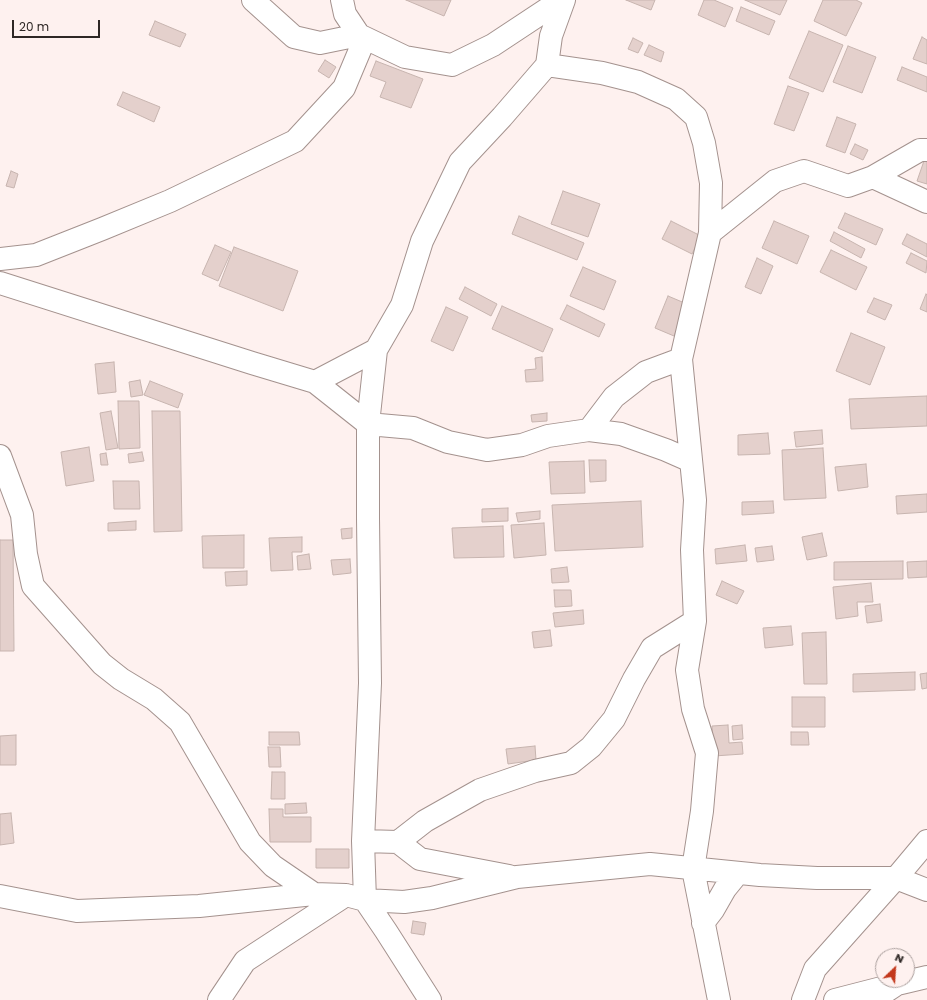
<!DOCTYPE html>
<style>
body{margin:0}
#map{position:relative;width:927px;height:1000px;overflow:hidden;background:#fef1ef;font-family:Poppins,sans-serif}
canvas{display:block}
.north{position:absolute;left:875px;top:948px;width:40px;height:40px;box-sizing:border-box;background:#fef1ef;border:1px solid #aba09e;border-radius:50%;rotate:25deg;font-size:11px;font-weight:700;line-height:16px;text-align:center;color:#2e2725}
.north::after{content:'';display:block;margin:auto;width:14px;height:18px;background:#c3381c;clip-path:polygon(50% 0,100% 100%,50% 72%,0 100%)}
.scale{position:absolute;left:12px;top:20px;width:88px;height:18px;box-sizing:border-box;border:2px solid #2e2725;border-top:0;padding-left:5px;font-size:12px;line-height:14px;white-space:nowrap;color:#2e2725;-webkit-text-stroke:3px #fef1ef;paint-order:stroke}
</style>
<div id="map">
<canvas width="927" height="1000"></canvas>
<div class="north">N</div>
<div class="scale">20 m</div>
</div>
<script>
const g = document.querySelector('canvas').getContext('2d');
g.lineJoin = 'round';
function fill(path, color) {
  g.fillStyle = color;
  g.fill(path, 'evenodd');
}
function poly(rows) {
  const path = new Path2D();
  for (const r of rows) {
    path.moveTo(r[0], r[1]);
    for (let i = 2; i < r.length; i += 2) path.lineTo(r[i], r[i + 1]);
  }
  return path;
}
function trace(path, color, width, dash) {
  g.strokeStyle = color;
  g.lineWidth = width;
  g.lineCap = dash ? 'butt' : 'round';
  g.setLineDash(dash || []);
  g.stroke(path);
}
const building = poly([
 [406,0,451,0,444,16,406,0],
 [626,0,655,0,651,10,626,0],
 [704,0,714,0,733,8,725,27,698,15,704,0],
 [745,0,787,0,780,15,745,0],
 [823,0,856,0,862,3,846,36,814,21,823,0],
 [741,7,775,21,769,35,736,21,741,7],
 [155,21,186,34,180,47,149,35,155,21],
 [809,31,843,45,823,92,789,78,809,31],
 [922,37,927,40,927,64,913,59,922,37],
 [633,38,643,43,638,53,628,49,633,38],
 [649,45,664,52,661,62,644,55,649,45],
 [848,46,876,57,862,93,833,82,848,46],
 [325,60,336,67,329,78,318,71,325,60],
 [376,61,423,79,411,108,380,97,386,82,370,76,376,61],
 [902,67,927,77,927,92,897,80,902,67],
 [788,86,809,93,794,131,774,124,788,86],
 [123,92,160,107,154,122,117,105,123,92],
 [837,117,856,124,845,153,826,146,837,117],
 [855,144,868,150,863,160,850,154,855,144],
 [925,158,927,159,927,184,917,181,925,158],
 [11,171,18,174,14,188,6,186,11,171],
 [563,191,600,204,588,237,551,224,563,191],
 [845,213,883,229,876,245,838,228,845,213],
 [519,216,584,243,577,260,512,234,519,216],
 [671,221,701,236,692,254,662,239,671,221],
 [774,221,809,236,797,264,762,248,774,221],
 [834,232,865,249,861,258,830,241,834,232],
 [907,234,927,244,927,257,902,244,907,234],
 [215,245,231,252,218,281,202,274,215,245],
 [234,247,298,271,283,311,219,286,234,247],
 [831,250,867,267,856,290,820,272,831,250],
 [911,253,927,261,926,273,906,263,911,253],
 [757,258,773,266,761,294,745,287,757,258],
 [583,267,616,281,604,310,570,296,583,267],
 [465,287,497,304,491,316,459,299,465,287],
 [926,294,927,295,927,312,920,309,926,294],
 [668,296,687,304,674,336,655,328,668,296],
 [874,298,892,305,885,320,867,312,874,298],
 [567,305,605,324,599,337,560,319,567,305],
 [502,306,553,329,543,352,492,329,502,306],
 [446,307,468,317,453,351,431,341,446,307],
 [851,333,885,347,870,385,836,371,851,333],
 [542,357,543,381,526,382,525,370,536,369,535,358,542,357],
 [114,362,116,392,98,394,95,364,114,362],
 [140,380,143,395,131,397,129,382,140,380],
 [150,381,183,394,178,408,144,395,150,381],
 [927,396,927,426,851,429,849,399,927,396],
 [118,401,139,401,140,448,119,449,118,401],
 [111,411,118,448,106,450,100,413,111,411],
 [152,411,180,411,182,531,154,532,152,411],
 [547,413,547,421,532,422,531,415,547,413],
 [822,430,823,444,796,447,794,432,822,430],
 [768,433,770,454,738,455,738,435,768,433],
 [89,447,94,481,66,486,61,452,89,447],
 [823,448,826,498,784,500,782,450,823,448],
 [142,452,144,461,129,463,128,454,142,452],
 [106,453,108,465,101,465,100,454,106,453],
 [589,460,606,460,606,481,590,482,589,460],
 [584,461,585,493,551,494,549,462,584,461],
 [866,464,868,487,838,491,835,467,866,464],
 [113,481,139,481,140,509,114,509,113,481],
 [927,494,927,512,897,514,896,496,927,494],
 [641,501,643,547,555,551,552,505,641,501],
 [773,501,774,513,742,515,742,502,773,501],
 [508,508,508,521,482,522,482,509,508,508],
 [540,511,540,519,518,522,516,513,540,511],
 [136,521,136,530,108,531,108,523,136,521],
 [544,523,546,555,514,558,511,525,544,523],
 [503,526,504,557,454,558,452,528,503,526],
 [352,528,352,538,342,539,341,529,352,528],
 [822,533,827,556,807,560,802,537,822,533],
 [244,535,244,568,203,568,202,536,244,535],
 [302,537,302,552,292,552,293,570,271,571,269,538,302,537],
 [0,540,13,540,14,651,0,651,0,540],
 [745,545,747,561,716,564,715,549,745,545],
 [772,546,774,560,757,562,755,548,772,546],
 [309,554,311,569,298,570,297,556,309,554],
 [350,559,351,573,333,575,331,560,350,559],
 [903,561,903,579,834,580,834,562,903,561],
 [927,561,927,577,908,578,907,562,927,561],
 [567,567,569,582,552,583,551,569,567,567],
 [247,571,247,585,226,586,225,572,247,571],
 [722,581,744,591,737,604,716,595,722,581],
 [871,583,873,602,857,602,858,616,836,619,833,587,871,583],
 [554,590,571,590,572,606,555,607,554,590],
 [880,604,882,621,867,623,865,606,880,604],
 [583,610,584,624,555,627,553,613,583,610],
 [791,626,793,645,765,648,763,628,791,626],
 [550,630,552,646,534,648,532,632,550,630],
 [826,632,827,684,804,684,802,633,826,632],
 [915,672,915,690,853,692,853,674,915,672],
 [927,673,927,688,922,689,920,674,927,673],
 [792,697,825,697,825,727,792,727,792,697],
 [728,725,729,743,742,742,743,754,714,756,712,726,728,725],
 [742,725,743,739,733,740,732,726,742,725],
 [269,732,299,732,300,745,269,745,269,732],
 [791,732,808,732,809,745,791,745,791,732],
 [16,735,16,765,0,765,0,736,16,735],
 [535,746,536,760,508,764,506,749,535,746],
 [268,747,280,747,281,767,269,767,268,747],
 [272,772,285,772,285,799,271,799,272,772],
 [306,803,307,813,285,814,285,804,306,803],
 [269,809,283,809,283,817,311,817,311,842,270,842,269,809],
 [11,813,14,843,0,845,0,814,11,813],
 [316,849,349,849,349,868,316,868,316,849],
 [413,921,426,923,424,935,411,933,413,921]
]);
fill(building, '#e4d0cc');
trace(building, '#c7b4af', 1);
const minor = poly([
 [253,0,294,37,320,43,359,35,405,57,452,65,493,45,561,0],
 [342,0,345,14,359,35],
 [547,65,602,73,638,82,676,99,696,117,704,143,711,183,710,233,681,359,695,500,692,550,695,621,687,670,693,709,707,753,702,811,693,869,719,1000],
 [873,177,927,202],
 [710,233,775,181,804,171,848,186,873,177,920,150,927,150],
 [0,259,36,255,102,229,170,201,295,141,344,88,365,38],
 [0,283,252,363,315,382,376,350,402,305,422,241,460,162,502,117,547,65,551,36,564,0],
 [376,350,368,424,368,518,370,683,363,841,365,900,386,931,430,1000],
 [315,382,368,424,413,428,448,442,487,450,522,445,548,436,589,430,621,434,666,450,691,461],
 [589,430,614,397,646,372,681,359],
 [0,456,22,515,26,554,33,586,102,664,121,679,154,699,180,722,250,842,273,866,314,894,346,895,365,900,404,902,432,898,517,877,650,864,760,875,817,878,896,878,927,841],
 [363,841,398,842,420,859,509,876],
 [398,842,425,821,480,790,535,771,571,763,591,747,614,719,634,679,652,648,695,621],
 [0,896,77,911,199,906,314,894],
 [703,923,713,910,725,889,738,873],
 [885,992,897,984,927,977],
 [219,1000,245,961,346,895],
 [803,1000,815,969,896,878,927,890],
 [835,1000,897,984]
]);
trace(minor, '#a4928e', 24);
trace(minor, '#fff', 22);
</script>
